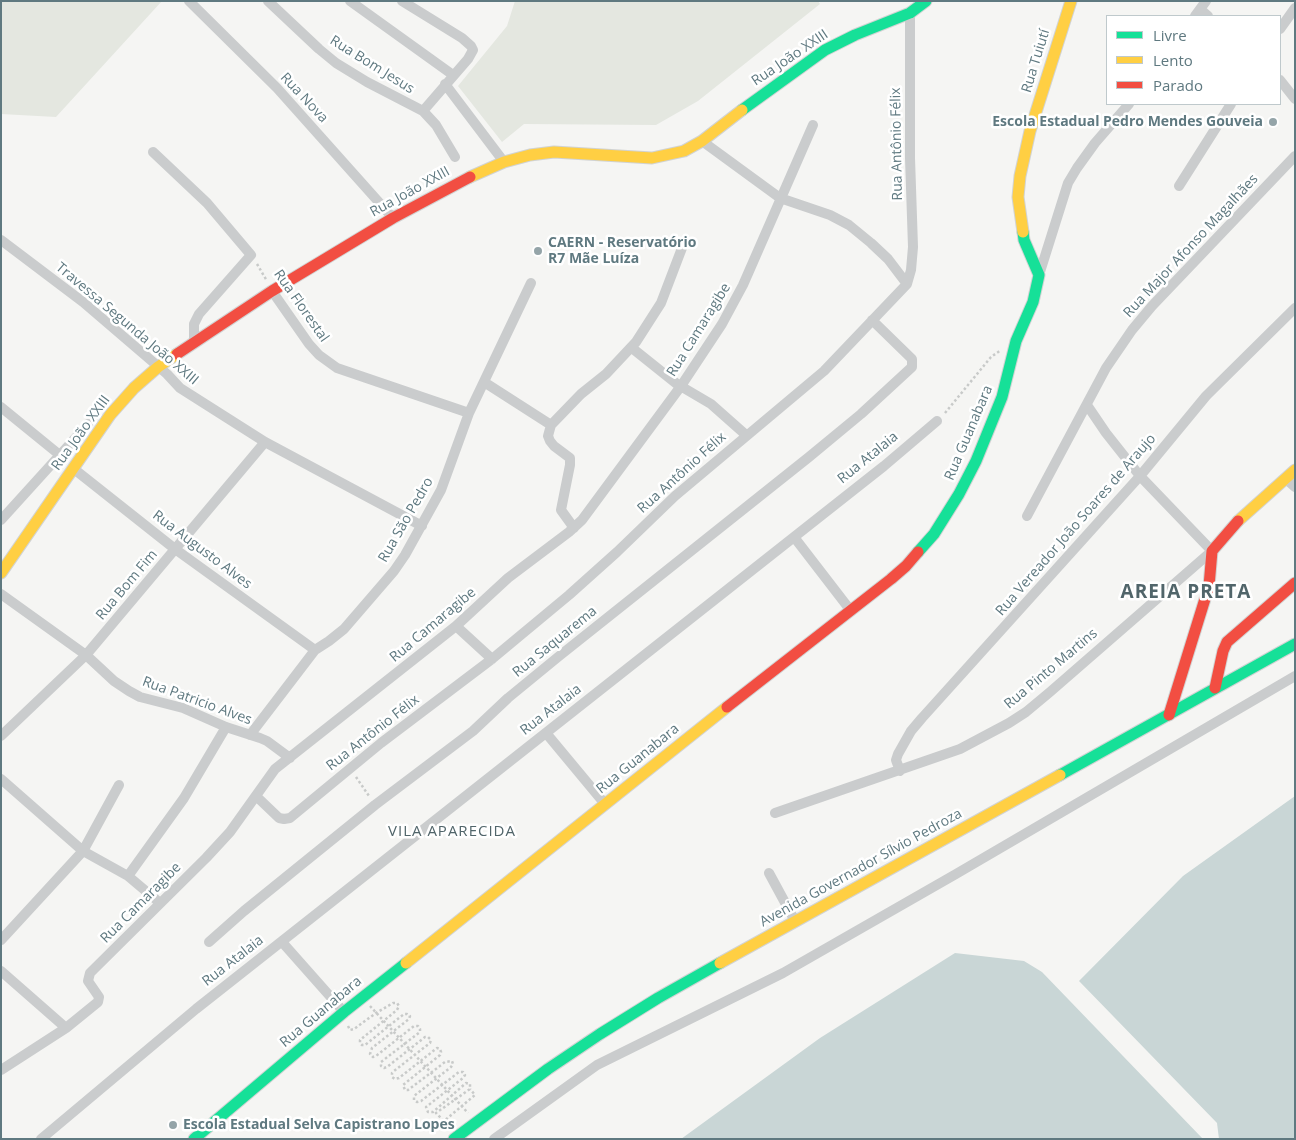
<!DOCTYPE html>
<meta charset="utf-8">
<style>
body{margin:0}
#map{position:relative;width:1296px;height:1140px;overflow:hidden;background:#f5f5f3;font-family:"Open Sans",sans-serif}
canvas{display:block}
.frame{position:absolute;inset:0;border:2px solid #5f7980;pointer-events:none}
.legend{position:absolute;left:1106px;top:15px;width:175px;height:90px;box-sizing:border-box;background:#fff;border:1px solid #bfc9cc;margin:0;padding:6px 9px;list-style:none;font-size:15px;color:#5f7980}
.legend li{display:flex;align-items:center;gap:10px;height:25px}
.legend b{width:25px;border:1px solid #bfc9cc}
</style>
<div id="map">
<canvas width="1296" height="1140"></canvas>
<div class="frame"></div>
<ul class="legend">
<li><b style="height:6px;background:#16e098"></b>Livre</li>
<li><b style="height:6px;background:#ffcf43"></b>Lento</li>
<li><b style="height:6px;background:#f24e42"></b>Parado</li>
</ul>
</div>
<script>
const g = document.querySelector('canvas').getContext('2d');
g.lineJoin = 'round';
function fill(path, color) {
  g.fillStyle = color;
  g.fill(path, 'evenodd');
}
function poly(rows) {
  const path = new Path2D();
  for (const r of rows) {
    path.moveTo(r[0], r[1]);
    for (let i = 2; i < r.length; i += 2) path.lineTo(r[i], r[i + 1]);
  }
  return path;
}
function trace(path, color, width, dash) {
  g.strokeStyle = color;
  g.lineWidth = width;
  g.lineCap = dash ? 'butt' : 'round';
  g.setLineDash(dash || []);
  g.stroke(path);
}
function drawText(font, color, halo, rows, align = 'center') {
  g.font = font + ' "Open Sans",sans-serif';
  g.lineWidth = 5;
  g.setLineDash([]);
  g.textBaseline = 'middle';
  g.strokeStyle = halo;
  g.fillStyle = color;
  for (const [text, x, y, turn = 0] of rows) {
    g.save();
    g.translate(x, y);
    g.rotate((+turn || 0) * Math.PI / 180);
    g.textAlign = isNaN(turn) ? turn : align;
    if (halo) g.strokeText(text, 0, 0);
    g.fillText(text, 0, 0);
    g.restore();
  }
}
fill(poly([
 [1,1,162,1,56,117,1,114],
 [515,1,818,1,820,4,698,101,656,125,524,124,502,142,458,86,507,26]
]), '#e4e7e0');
fill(poly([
 [1295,796,1295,1139,1219,1139,1217,1123,1079,981,1183,876],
 [955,953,1024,961,1042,972,1203,1139,681,1139,820,1038]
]), '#c9d6d6');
const fast = poly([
 [742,110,825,50,855,35,910,13,926,1],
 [918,552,934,534,959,494,976,461,1002,397,1016,341,1033,302,1039,275,1024,240,1023,232],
 [1060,775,1295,644],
 [194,1139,344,1012,406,963],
 [454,1139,548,1069,600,1034,658,998,720,963]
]);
const slow = poly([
 [470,177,504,162,530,155,554,152,652,158,684,151,702,141,742,110],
 [1023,232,1018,197,1020,176,1030,131,1071,1],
 [1238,521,1295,470],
 [1,573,110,415,134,388,158,367,177,354],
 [406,963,727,707],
 [720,963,1060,775]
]);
const jam = poly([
 [177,354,272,291,393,218,470,177],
 [1215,688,1223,651,1227,642,1295,583],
 [727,707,891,579,906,566,918,552],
 [1169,715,1209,586,1212,551,1238,521]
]);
trace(fast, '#d1d3d3', 13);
trace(slow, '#d1d3d3', 13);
trace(jam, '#d1d3d3', 13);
trace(poly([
 [257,264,267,281],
 [945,413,991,357,1001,350],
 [356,777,369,796],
 [370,1006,468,1113],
 [348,1026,350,1030,354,1029,376,1013,393,1003,397,1003,399,1006,397,1010,360,1040,360,1043,362,1045,365,1045,404,1014,407,1014,410,1016,409,1019,372,1048,370,1054,373,1057,376,1056,414,1026,418,1026,420,1029,420,1032,381,1062,381,1066,384,1068,387,1067,425,1037,428,1037,431,1040,430,1043,394,1071,392,1073,392,1077,395,1079,399,1078,437,1048,440,1049,441,1052,440,1055,403,1085,405,1090,408,1090,445,1062,452,1061,453,1064,451,1067,414,1096,414,1100,417,1102,421,1101,459,1072,463,1072,465,1075,463,1078,426,1107,428,1112,433,1112,466,1083,470,1084,470,1089,436,1113,444,1121,475,1095,470,1089]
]), '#c8cac9', 2.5, [2.5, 2.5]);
trace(poly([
 [189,1,277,88,393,218],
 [268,1,319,49,336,63,367,82,423,111,436,125,455,157],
 [350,1,453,75],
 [402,1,462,38,471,46,473,50,468,59,423,111],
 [1200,9,1208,16],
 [1195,16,1206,1],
 [1280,29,1295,8],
 [1280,80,1295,99],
 [445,84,504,162],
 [702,141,780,198,830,215,849,225,871,243,888,259,907,284],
 [153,152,207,203,251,255,199,314,194,324,194,341],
 [1179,186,1231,104],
 [1,240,83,302,167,374,180,388,265,442,422,526],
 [1039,275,1068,183,1077,168,1095,143,1129,104],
 [272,291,309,344,319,355,337,368,469,413],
 [632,348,677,384,711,404,746,435],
 [484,382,551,425],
 [1,407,61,456],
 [74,469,175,549,315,650],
 [1286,479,1295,487],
 [1027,516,1106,368,1132,330,1152,306,1295,156],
 [1,520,88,424],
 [574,528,561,510,570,465,570,458,554,446,550,441,548,436,551,425,581,394,606,374,636,342,661,303,682,248],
 [794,537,851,611],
 [1,594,86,655,114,681,129,691,140,697,183,708,226,727,260,738,267,741,290,758],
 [456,626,492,659],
 [546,733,605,804],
 [250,735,315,650,329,641,344,629,394,571,405,555,441,490,469,413,531,283],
 [1,736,86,655,265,442],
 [900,771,896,760,898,754,911,731,922,718,1140,476,1206,396,1295,308],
 [1,779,83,851,128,876,160,903],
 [256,796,279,818,284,819,290,818,381,743,492,659,569,595,617,552,675,496,824,371,907,284,911,270,913,247,910,158,910,13],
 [775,813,960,749,1009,723,1026,712,1050,692,1212,551,1140,476,1106,433,1087,405],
 [769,873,795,921],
 [128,876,184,798,226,727],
 [1,940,83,851,119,785],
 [209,942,244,911,375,805,473,731,508,698,558,657,809,457,861,414,912,367,912,359,872,320],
 [282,942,344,1012],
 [1,971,66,1028],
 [1,1070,66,1028,98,1002,99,997,88,981,90,973,206,858,230,832,275,769,456,626,508,578,569,532,582,520,681,386,722,324,743,285,813,125],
 [41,1139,196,1009,884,466,937,421],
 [494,1139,597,1065,783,973,956,874,1295,676]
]), '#cacccd', 10);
trace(fast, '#16e098', 11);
trace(slow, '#ffcf43', 11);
trace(jam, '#f24e42', 11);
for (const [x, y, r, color] of [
 [1273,122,5,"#94a4a8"],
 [538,251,5,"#94a4a8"],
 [173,1125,5,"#94a4a8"]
]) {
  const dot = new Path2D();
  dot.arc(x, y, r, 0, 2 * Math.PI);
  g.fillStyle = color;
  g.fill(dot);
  trace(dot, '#fff', 2);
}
drawText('14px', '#5f7980', '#fff', [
 ["Rua João XXIII",790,58,-34],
 ["Rua Tuiutí",1036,61,-73],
 ["Rua Bom Jesus",372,65,32],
 ["Rua Nova",304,98,47],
 ["Rua Antônio Félix",897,144,-91],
 ["Rua João XXIII",410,192,-29],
 ["Rua Major Afonso Magalhães",1191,246,-47],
 ["Rua Florestal",301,306,55],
 ["Travessa Segunda João XXIII",127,324,40],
 ["Rua Camaragibe",699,330,-58],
 ["Rua João XXIII",81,433,-54],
 ["Rua Guanabara",969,433,-67],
 ["Rua Atalaia",868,458,-39],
 ["Rua Antônio Félix",682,473,-42],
 ["Rua São Pedro",406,520,-60],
 ["Rua Vereador João Soares de Araujo",1076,525,-49],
 ["Rua Augusto Alves",202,550,37],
 ["Rua Bom Fim",127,585,-50],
 ["Rua Camaragibe",433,625,-40],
 ["Rua Saquarema",555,642,-39],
 ["Rua Pinto Martins",1051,669,-40],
 ["Rua Patricio Alves",197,701,20],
 ["Rua Atalaia",551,710,-38],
 ["Rua Antônio Félix",373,733,-38],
 ["Rua Guanabara",638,759,-39],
 ["Avenida Governador Sílvio Pedroza",861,868,-29],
 ["Rua Camaragibe",141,903,-45],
 ["Rua Atalaia",233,961,-38],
 ["Rua Guanabara",321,1012,-40]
]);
drawText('bold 14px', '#5f7980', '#fff', [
 ["Escola Estadual Pedro Mendes Gouveia",1263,122,"right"],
 ["CAERN - Reservatório",548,243],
 ["R7 Mãe Luíza",548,259],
 ["Escola Estadual Selva Capistrano Lopes",183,1125]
], 'left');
g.letterSpacing = '1px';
drawText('15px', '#51656a', '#fff', [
 ["VILA APARECIDA",452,832]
]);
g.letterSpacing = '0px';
g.letterSpacing = '1px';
drawText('bold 19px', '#51656a', '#fff', [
 ["AREIA PRETA",1186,593]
]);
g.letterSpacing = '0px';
</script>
